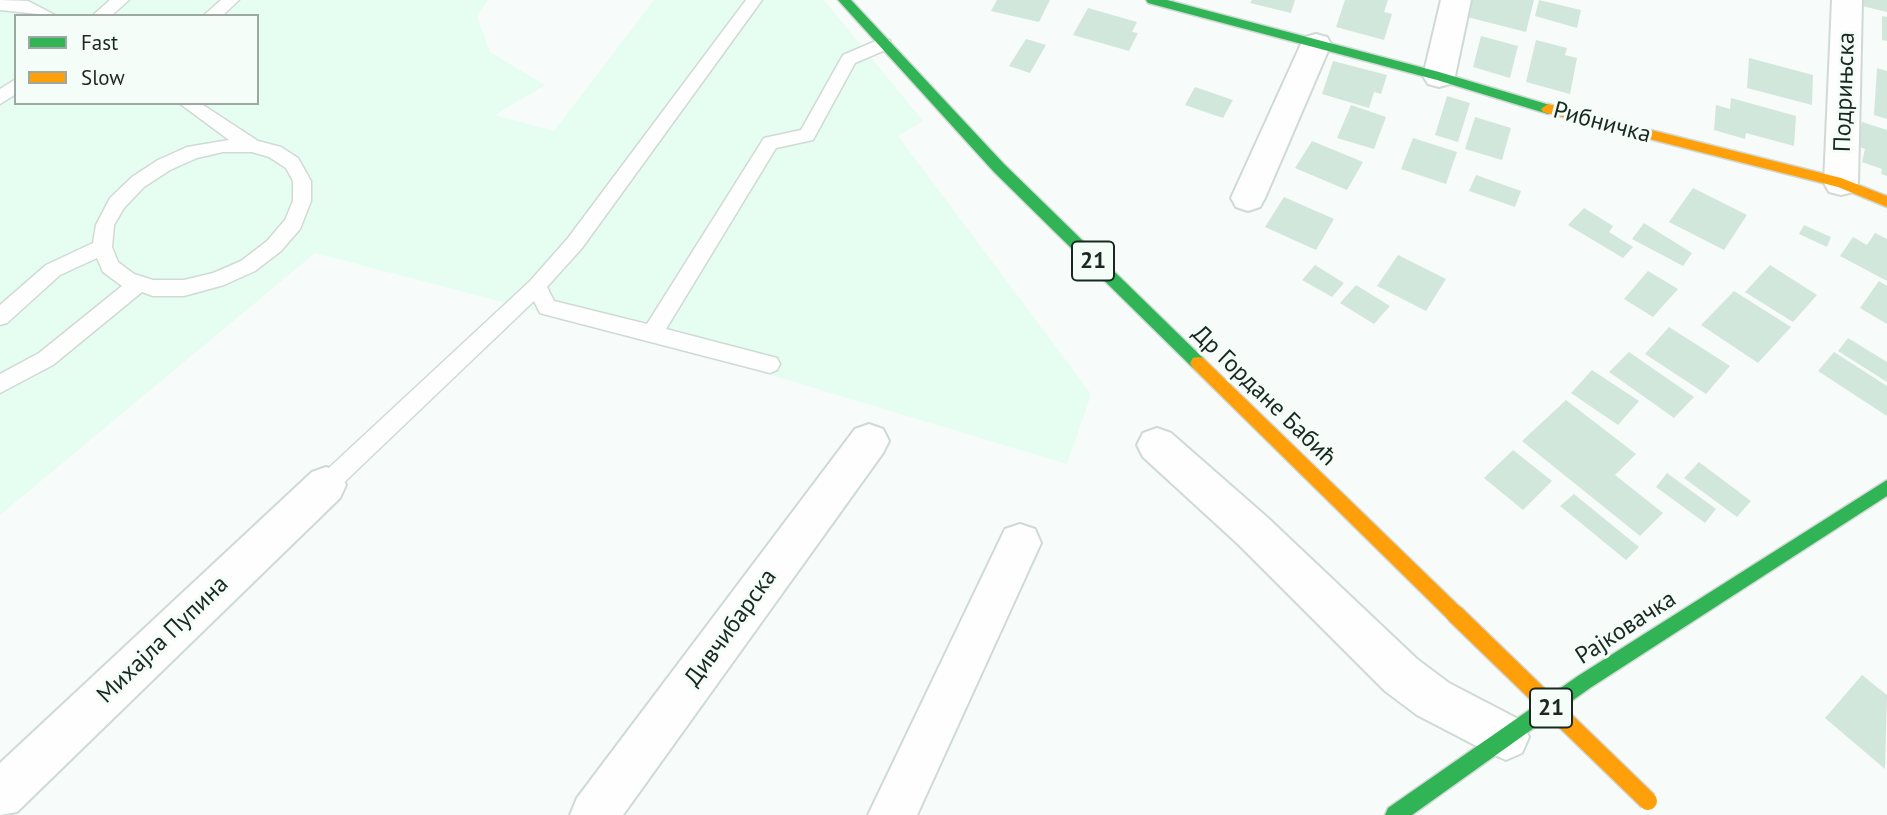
<!DOCTYPE html>
<meta charset="utf-8">
<style>
body{margin:0}
#map{position:relative;width:1887px;height:815px;overflow:hidden;background:#f7fbf9;font-family:"PT Sans",sans-serif}
canvas{display:block}
.legend{position:absolute;left:14px;top:14px;width:245px;height:91px;box-sizing:border-box;background:#f5fdf9;border:2px solid #9da8a3;margin:0;padding:9px 12px;list-style:none;font-size:21px;color:#192821}
.legend li{display:flex;align-items:center;gap:14px;height:35px}
.legend b{width:35px;border:2px solid #9da8a3}
</style>
<div id="map">
<canvas width="1887" height="815"></canvas>
<ul class="legend">
<li><b style="height:9px;background:#30b455"></b>Fast</li>
<li><b style="height:9px;background:#ff9f0a"></b>Slow</li>
</ul>
</div>
<script>
const g = document.querySelector('canvas').getContext('2d');
g.lineJoin = 'round';
function fill(path, color) {
  g.fillStyle = color;
  g.fill(path, 'evenodd');
}
function poly(rows) {
  const path = new Path2D();
  for (const r of rows) {
    path.moveTo(r[0], r[1]);
    for (let i = 2; i < r.length; i += 2) path.lineTo(r[i], r[i + 1]);
  }
  return path;
}
function trace(path, color, width, dash) {
  g.strokeStyle = color;
  g.lineWidth = width;
  g.lineCap = dash ? 'butt' : 'round';
  g.setLineDash(dash || []);
  g.stroke(path);
}
function drawText(font, color, halo, rows, align = 'center') {
  g.font = font + ' "PT Sans",sans-serif';
  g.lineWidth = 6;
  g.setLineDash([]);
  g.textBaseline = 'middle';
  g.strokeStyle = halo;
  g.fillStyle = color;
  for (const [text, x, y, turn = 0] of rows) {
    g.save();
    g.translate(x, y);
    g.rotate((+turn || 0) * Math.PI / 180);
    g.textAlign = isNaN(turn) ? turn : align;
    if (halo) g.strokeText(text, 0, 0);
    g.fillText(text, 0, 0);
    g.restore();
  }
}
fill(poly([
 [0,0,488,0,477,16,490,52,545,85,495,115,554,131,654,0,824,0,923,121,898,136,1091,394,1067,464,698,353,315,253,0,515],
 [16,16,257,16,257,103,16,103]
]), '#e6fdf1');
fill(poly([
 [997,0,1050,0,1039,22,991,11],
 [1252,0,1295,0,1291,13,1250,3],
 [1345,0,1388,0,1384,12,1392,14,1384,40,1336,27],
 [1471,0,1534,0,1526,32,1467,17],
 [1539,0,1581,10,1577,28,1535,16],
 [1858,0,1887,0,1887,12,1858,5],
 [1088,8,1137,22,1132,32,1138,33,1129,51,1073,35],
 [1882,16,1887,17,1887,41,1882,40],
 [1481,36,1518,46,1510,78,1473,67],
 [1026,39,1046,45,1030,73,1009,66],
 [1536,40,1567,48,1565,55,1577,58,1570,94,1526,82],
 [1749,58,1813,75,1812,105,1747,88],
 [1333,61,1387,75,1381,94,1374,92,1369,108,1322,94],
 [1877,68,1887,71,1887,119,1874,115],
 [1195,87,1233,100,1223,118,1185,105],
 [1447,96,1470,103,1458,142,1435,135],
 [1731,98,1796,116,1794,146,1746,133,1745,139,1714,130,1716,105,1730,109],
 [1351,105,1386,117,1374,149,1337,138],
 [1475,117,1511,128,1502,160,1465,149],
 [1862,122,1887,130,1887,176,1881,174,1882,169,1862,162,1865,149,1857,146],
 [1413,138,1457,152,1446,184,1401,169],
 [1312,141,1363,162,1347,190,1295,168],
 [1476,175,1521,191,1515,207,1469,191],
 [1693,188,1747,215,1724,250,1669,222],
 [1284,197,1334,219,1316,250,1265,227],
 [1584,208,1613,226,1609,232,1633,247,1623,258,1568,225],
 [1644,223,1692,253,1683,266,1632,239],
 [1804,225,1831,237,1827,247,1799,234],
 [1875,233,1887,239,1887,281,1840,256,1853,237,1867,245],
 [1398,255,1446,279,1426,311,1377,286],
 [1315,265,1344,283,1332,297,1302,280],
 [1770,265,1817,295,1793,322,1745,292],
 [1648,271,1678,289,1653,317,1624,299],
 [1879,281,1887,286,1887,324,1860,308],
 [1356,285,1390,306,1374,324,1340,303],
 [1734,291,1791,327,1758,363,1701,325],
 [1669,327,1730,366,1706,394,1645,354],
 [1848,338,1887,362,1887,382,1838,351],
 [1629,352,1694,397,1674,418,1609,372],
 [1834,352,1887,386,1887,416,1818,371],
 [1592,370,1639,401,1618,425,1571,393],
 [1566,400,1636,454,1615,475,1663,513,1640,536,1522,441],
 [1513,450,1552,481,1523,510,1484,478],
 [1699,462,1751,501,1737,517,1684,478],
 [1667,473,1716,509,1705,523,1656,487],
 [1574,494,1639,547,1626,560,1560,506],
 [1862,675,1887,695,1885,769,1825,718]
]), '#d1e7dc');
const lane = poly([
 [0,0,28,1,57,16,0,10,0,0],
 [110,0,129,0,111,16,92,16,110,0],
 [221,0,239,0,222,16,203,16,221,0],
 [746,0,762,0,582,248,547,287,554,301,647,324,764,138,801,130,843,55,878,40,890,40,890,48,855,63,813,140,776,148,666,329,777,358,780,364,777,370,770,373,547,315,540,313,534,301,334,492,326,495,318,492,315,485,318,478,530,281,568,238,746,0],
 [16,79,16,94,0,104,0,89,16,79],
 [179,103,200,103,258,141,281,147,298,158,311,181,311,201,300,229,281,251,255,271,224,285,184,296,153,296,142,292,53,365,0,393,0,374,39,353,122,286,103,272,97,258,60,275,7,323,0,325,0,305,46,265,93,243,96,225,110,198,132,177,158,160,187,147,229,140,179,103],
 [223,152,252,152,269,157,286,168,293,181,293,201,285,220,267,241,241,261,213,273,184,280,153,280,134,274,118,262,112,247,114,225,124,208,144,187,170,170,197,158,223,152]
]);
const street = poly([
 [1441,0,1471,0,1455,76,1450,84,1439,87,1428,84,1423,76,1441,0],
 [1832,0,1862,0,1858,183,1853,192,1841,195,1829,192,1824,183,1832,0],
 [1316,34,1327,37,1331,44,1265,198,1260,207,1248,211,1236,207,1231,198,1301,44,1305,37,1316,34],
 [869,424,883,429,889,441,883,453,623,815,570,815,577,798,855,429,869,424],
 [1157,428,1171,433,1268,518,1417,659,1449,683,1522,721,1529,737,1522,753,1506,760,1490,753,1417,715,1385,691,1238,544,1143,457,1137,445,1143,433,1157,428],
 [326,467,340,472,346,485,340,498,17,812,0,815,0,763,312,472,326,467],
 [1020,524,1035,529,1041,543,917,815,868,815,1005,529,1020,524]
]);
const fast = poly([
 [838,0,851,0,1004,164,1203,358,1206,363,1203,368,1193,368,994,172,838,0],
 [1146,0,1167,0,1439,72,1553,106,1555,109,1548,114,1437,80,1148,3,1146,0],
 [1887,480,1887,496,1590,688,1412,815,1385,815,1388,808,1578,676,1887,480]
]);
const slow = poly([
 [1548,104,1841,178,1887,196,1887,207,1838,187,1543,112,1541,109,1548,104],
 [1198,357,1203,358,1461,608,1464,614,1461,620,1455,622,1449,620,1193,368,1190,363,1193,358,1198,357]
]);
trace(lane, '#d0dad5', 3);
trace(street, '#d0dad5', 4);
trace(fast, '#d0dad5', 3);
trace(slow, '#d0dad5', 3);
fill(lane, '#fefefe');
fill(street, '#fefefe');
fill(fast, '#30b455');
fill(slow, '#ff9f0a');
const slowBridge = poly([
 [1455,614,1648,801]
]);
trace(slowBridge, '#d2d7d5', 21, []);
trace(slowBridge, '#ff9f0a', 18);
for (const [x, y, w] of [
 [1093,261,42],
 [1551,708,42]
]) {
  const box = new Path2D();
  box.roundRect(x - w / 2, y - 19.5, w, 39, 5);
  g.fillStyle = '#f5fdf9';
  g.fill(box);
  trace(box, '#192821', 2);
}
drawText('bold 23px', '#192821', null, [
 ["21",1093,261],
 ["21",1551,708]
]);
drawText('24px', '#192821', '#f5fdf9', [
 ["Подрињска",1845,92,-88],
 ["Рибничка",1602,123,15],
 ["Др Гордане Бабић",1264,396,44],
 ["Дивчибарска",731,628,-54],
 ["Рајковачка",1626,628,-33],
 ["Михајла Пупина",163,640,-44]
]);
</script>
